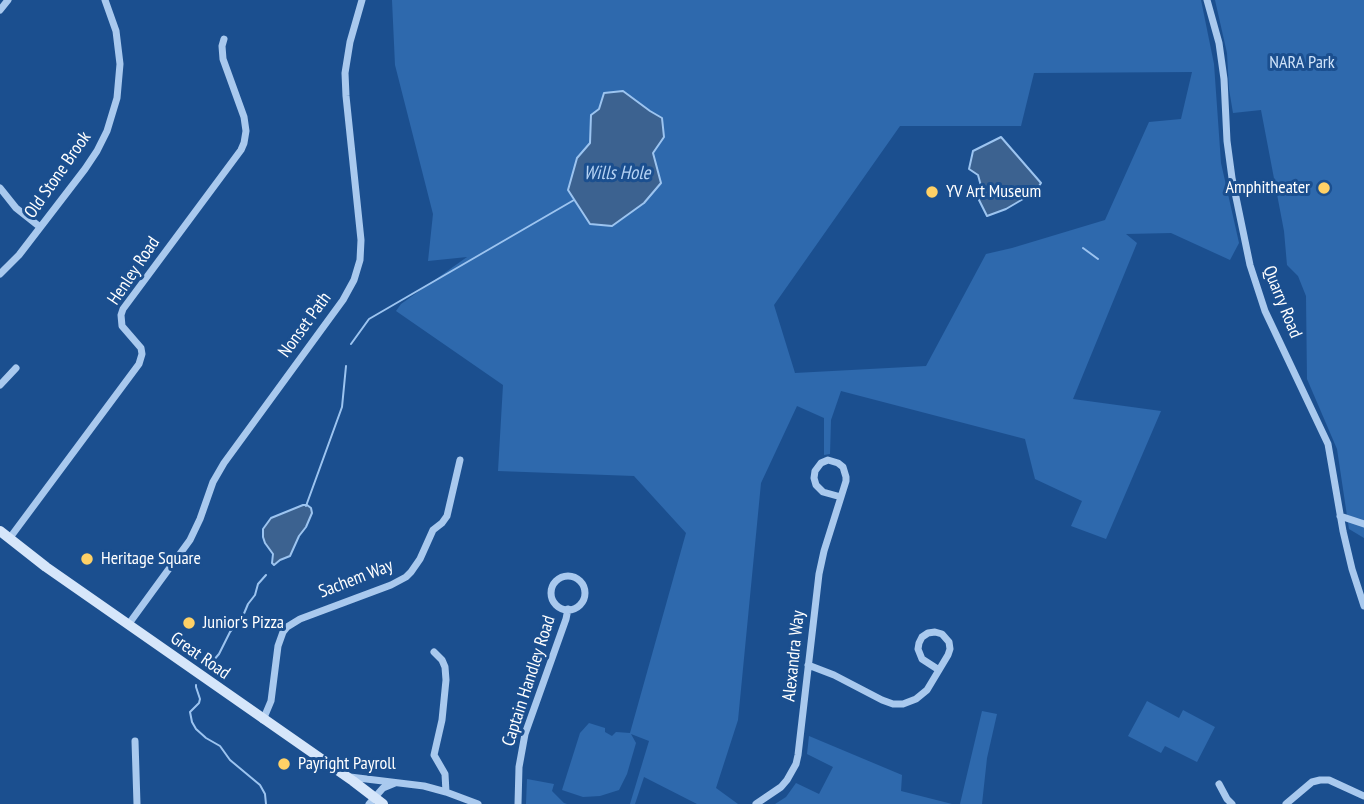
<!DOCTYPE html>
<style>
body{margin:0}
canvas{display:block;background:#1b4f8f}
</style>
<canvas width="1364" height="804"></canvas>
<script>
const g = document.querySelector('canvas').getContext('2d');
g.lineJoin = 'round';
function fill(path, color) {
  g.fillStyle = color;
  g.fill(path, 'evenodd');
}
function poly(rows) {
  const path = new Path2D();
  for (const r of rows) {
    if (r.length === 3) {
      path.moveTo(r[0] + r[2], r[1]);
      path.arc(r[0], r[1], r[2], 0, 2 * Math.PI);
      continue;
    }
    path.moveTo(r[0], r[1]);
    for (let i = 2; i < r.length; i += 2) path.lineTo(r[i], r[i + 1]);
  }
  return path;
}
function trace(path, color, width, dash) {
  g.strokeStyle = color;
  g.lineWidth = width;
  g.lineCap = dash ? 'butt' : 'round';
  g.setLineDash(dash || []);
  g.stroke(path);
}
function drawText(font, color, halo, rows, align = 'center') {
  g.font = font + ' "PT Sans Narrow",sans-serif';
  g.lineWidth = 6;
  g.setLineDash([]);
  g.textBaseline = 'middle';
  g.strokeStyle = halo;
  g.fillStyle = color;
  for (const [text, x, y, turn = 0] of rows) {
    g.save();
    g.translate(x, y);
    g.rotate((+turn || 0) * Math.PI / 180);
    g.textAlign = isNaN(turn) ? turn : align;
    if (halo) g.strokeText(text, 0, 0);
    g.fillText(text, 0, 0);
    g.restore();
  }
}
fill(poly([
 [392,0,1201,0,1214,64,1221,163,1239,243,1230,260,1171,233,1126,234,1137,243,1073,399,1161,411,1106,539,1071,526,1082,501,1035,479,1025,439,841,391,831,420,830,454,824,455,824,418,797,406,761,483,738,720,716,788,738,804,697,804,644,777,635,804,630,804,649,741,631,734,636,743,627,774,619,790,600,796,583,797,562,790,580,733,589,723,605,728,605,732,612,736,616,732,630,733,686,533,634,476,498,471,503,385,396,311,401,304,467,257,428,261,433,214,395,65],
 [1192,72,1181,119,1149,122,1105,220,1012,248,986,254,926,366,795,373,774,305,900,126,1021,126,1034,73],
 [1215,0,1364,0,1364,538,1349,529,1337,449,1307,379,1306,296,1298,276,1287,265,1284,231,1261,110,1233,113,1229,89,1227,53],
 [1147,701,1179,718,1183,710,1215,727,1197,762,1165,746,1161,753,1128,736],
 [982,711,997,714,987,758,982,804,960,804],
 [809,736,902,775,901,791,952,804,775,804,786,797,796,783,819,794,833,767,807,754],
 [527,779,554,784,552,791,564,803,567,804,526,804]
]), '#2e69ad');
const water = poly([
 [623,91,650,111,662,118,664,137,653,153,661,183,644,203,612,226,590,224,568,190,577,158,590,143,591,115,599,109,604,93,623,91],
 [1001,137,1041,183,1035,192,1006,209,987,216,979,200,981,186,978,175,969,169,973,151,1001,137],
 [303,505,307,505,311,508,312,513,306,527,299,536,290,556,280,560,274,565,272,563,273,554,265,543,263,537,263,529,271,518,303,505]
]);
fill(water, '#3c6290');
trace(water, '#9cc4f0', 2);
trace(poly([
 [1083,248,1098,259],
 [351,344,369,319,574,200],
 [306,506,342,407,346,366],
 [207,668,219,654,230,632,243,616,248,604,255,595,258,584,266,575],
 [196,685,196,687,200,699,199,703,190,712,192,722,196,729,206,738,220,746,230,760,260,785,265,794,266,804]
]), '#9cc4f0', 2);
trace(poly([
 [1207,0,1219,43,1224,79,1227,141,1232,178,1250,265,1265,311,1328,444,1343,531,1352,569,1364,606],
 [0,10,8,0],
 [0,188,16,208,40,227],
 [0,274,19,255,85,169,97,151,107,131,117,98,120,64,116,31,105,0],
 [0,385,16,368],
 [1340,516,1364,524],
 [9,539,139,364,142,354,141,348,122,326,121,315,123,309,241,150,244,143,246,131,244,117,223,59,222,46,224,39],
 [568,593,17],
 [128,625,190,540,200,519,213,482,224,463,343,300,354,280,360,260,361,240,346,96,345,73,350,42,362,0],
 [434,652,442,660,445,667,446,680,442,720,434,755,445,774,446,792],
 [808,665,834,675,882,700,893,704,903,704,916,699,927,690,948,655,950,649,949,642,942,634,935,632,928,633,922,637,919,643,918,649,922,659,939,670],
 [263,720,271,701,278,646,283,632,287,627,300,619,391,585,406,577,411,572,420,559,433,530,442,523,447,516,460,460],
 [135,741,137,804],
 [350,777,424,786,446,792,478,804],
 [1219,784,1227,799,1232,804],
 [369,804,383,788,395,783],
 [518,804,519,767,525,734,566,619,568,609],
 [756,804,781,787,787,780,796,764,798,755,819,574,824,551,841,497,846,481,846,477,843,467,838,463,828,460,821,463,815,471,814,478,816,485,823,492,841,497],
 [1286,804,1312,782,1320,780,1329,780,1364,796]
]), '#a9c9ee', 7);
trace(poly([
 [0,531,46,567,353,781,383,804]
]), '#d6e6fa', 10);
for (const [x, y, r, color] of [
 [1324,188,7,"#ffd166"],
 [932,192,7,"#ffd166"],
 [87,559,7,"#ffd166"],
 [189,623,7,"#ffd166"],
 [284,764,7,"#ffd166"]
]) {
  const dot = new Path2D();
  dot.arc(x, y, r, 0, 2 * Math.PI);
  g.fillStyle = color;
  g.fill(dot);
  trace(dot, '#1b4f8f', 2.5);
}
drawText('18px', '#cfe3fa', '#1b4f8f', [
 ["NARA Park",1302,63]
]);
drawText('18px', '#fff', '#1b4f8f', [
 ["Old Stone Brook",58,175,-55],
 ["Henley Road",134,271,-56],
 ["Quarry Road",1282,302,68],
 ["Nonset Path",305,325,-54],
 ["Sachem Way",356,579,-21],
 ["Great Road",200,656,35],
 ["Alexandra Way",794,656,-84],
 ["Captain Handley Road",529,681,-72]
]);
drawText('18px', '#fff', '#1b4f8f', [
 ["Amphitheater",1310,188,"right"],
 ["YV Art Museum",946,192],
 ["Heritage Square",101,559],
 ["Junior's Pizza",203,623],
 ["Payright Payroll",298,764]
], 'left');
drawText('italic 19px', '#b5d3f5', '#1b4f8f', [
 ["Wills Hole",617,174]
]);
</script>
